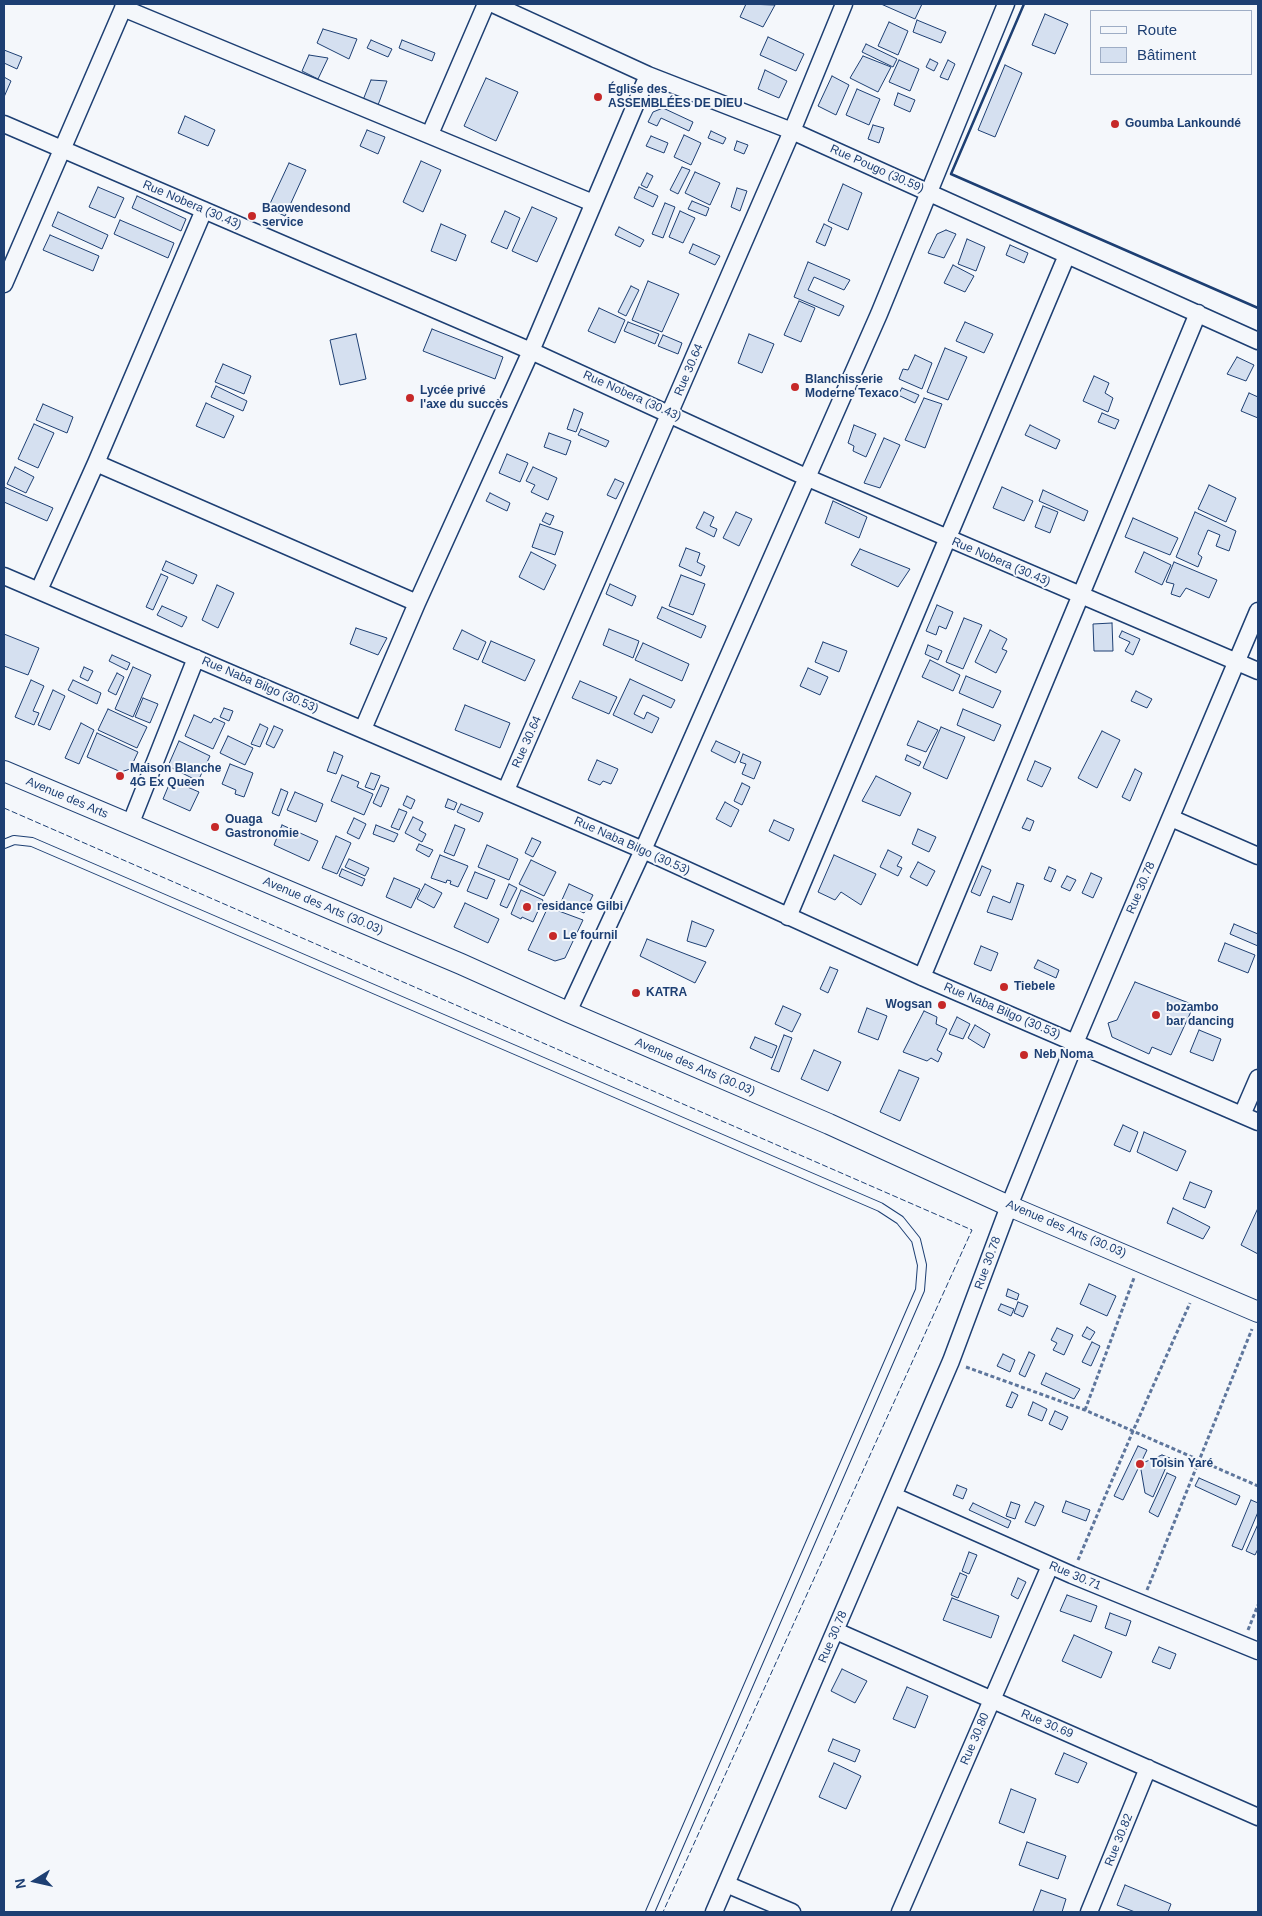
<!DOCTYPE html>
<meta charset="utf-8">
<style>
body{margin:0}
#map{position:relative;width:1262px;height:1916px;overflow:hidden;background:#f4f7fb;font-family:Arial,sans-serif}
canvas{display:block}
.frame{position:absolute;inset:0;border:5px solid #1d3f73;pointer-events:none}
.legend{position:absolute;left:1090px;top:10px;width:162px;height:65px;box-sizing:border-box;background:#f4f7fb;border:1px solid #9eadc5;margin:0;padding:6px 9px;list-style:none;font-size:15px;color:#1d3f73}
.legend li{display:flex;align-items:center;gap:10px;height:25px}
.legend b{width:25px;border:1px solid #9eadc5}
.north{position:absolute;left:10px;top:1856px;width:50px;height:50px;-webkit-text-stroke:4px #f4f7fb;paint-order:stroke;rotate:260deg;font-size:14px;font-weight:700;line-height:20px;text-align:center;color:#1d3f73}
.north::after{content:'';display:block;margin:auto;width:18px;height:22px;background:#1d3f73;clip-path:polygon(50% 0,100% 100%,50% 72%,0 100%)}
</style>
<div id="map">
<canvas width="1262" height="1916"></canvas>
<div class="frame"></div>
<ul class="legend">
<li><b style="height:6px;background:#f4f7fb"></b>Route</li>
<li><b style="height:14px;background:#d5e0f0"></b>Bâtiment</li>
</ul>
<div class="north">N</div>
</div>
<script>
const g = document.querySelector('canvas').getContext('2d');
g.lineJoin = 'round';
function fill(path, color) {
  g.fillStyle = color;
  g.fill(path, 'evenodd');
}
function poly(rows) {
  const path = new Path2D();
  for (const r of rows) {
    path.moveTo(r[0], r[1]);
    for (let i = 2; i < r.length; i += 2) path.lineTo(r[i], r[i + 1]);
  }
  return path;
}
function trace(path, color, width, dash) {
  g.strokeStyle = color;
  g.lineWidth = width;
  g.lineCap = dash ? 'butt' : 'round';
  g.setLineDash(dash || []);
  g.stroke(path);
}
function drawText(font, color, halo, rows, align = 'center') {
  g.font = font + ' Arial,sans-serif';
  g.lineWidth = 4;
  g.setLineDash([]);
  g.textBaseline = 'middle';
  g.strokeStyle = halo;
  g.fillStyle = color;
  for (const [text, x, y, turn = 0] of rows) {
    g.save();
    g.translate(x, y);
    g.rotate((+turn || 0) * Math.PI / 180);
    g.textAlign = isNaN(turn) ? turn : align;
    if (halo) g.strokeText(text, 0, 0);
    g.fillText(text, 0, 0);
    g.restore();
  }
}
const building = poly([
 [746,4,775,5,763,27,740,17,746,4],
 [881,4,922,4,915,19,881,4],
 [1045,14,1068,24,1055,54,1032,45,1045,14],
 [917,20,946,32,941,43,913,32,917,20],
 [889,22,908,31,898,55,878,46,889,22],
 [323,29,357,39,349,59,317,43,323,29],
 [768,37,804,54,796,71,760,55,768,37],
 [371,40,392,49,388,57,367,48,371,40],
 [402,40,435,53,432,61,399,48,402,40],
 [866,44,897,59,893,67,862,52,866,44],
 [4,50,22,57,17,69,4,63,4,50],
 [309,55,328,58,318,79,302,71,309,55],
 [863,56,891,67,878,92,850,78,863,56],
 [930,59,938,63,934,71,926,67,930,59],
 [899,60,919,69,910,91,889,82,899,60],
 [948,60,955,64,948,80,940,77,948,60],
 [1005,65,1022,73,995,137,978,130,1005,65],
 [765,70,787,81,779,98,758,89,765,70],
 [832,76,849,85,836,115,818,106,832,76],
 [4,77,11,81,4,97,4,77],
 [486,78,518,92,496,141,464,126,486,78],
 [371,80,387,81,378,105,363,100,371,80],
 [857,89,880,99,869,125,846,115,857,89],
 [898,93,915,100,910,112,894,105,898,93],
 [663,108,693,122,689,131,661,118,657,126,648,122,653,112,663,108],
 [185,116,215,130,208,146,178,133,185,116],
 [873,125,884,128,879,143,868,139,873,125],
 [367,130,385,137,378,154,360,146,367,130],
 [711,131,726,138,723,144,708,138,711,131],
 [684,135,701,143,691,165,674,157,684,135],
 [651,136,668,143,664,153,646,146,651,136],
 [737,141,748,145,744,154,734,150,737,141],
 [421,161,441,170,423,212,403,202,421,161],
 [289,163,306,170,285,216,268,208,289,163],
 [682,167,690,170,678,194,670,190,682,167],
 [695,172,720,183,710,205,685,193,695,172],
 [647,173,653,176,647,188,641,185,647,173],
 [843,184,862,193,848,230,828,221,843,184],
 [98,187,124,198,115,218,89,207,98,187],
 [639,187,658,196,653,207,634,198,639,187],
 [737,188,747,191,740,211,731,207,737,188],
 [137,196,186,219,181,231,132,208,137,196],
 [692,201,709,208,706,216,688,209,692,201],
 [665,203,675,207,663,238,652,234,665,203],
 [532,207,557,218,537,262,512,251,532,207],
 [505,211,520,218,507,249,491,242,505,211],
 [680,211,695,218,683,243,669,237,680,211],
 [58,212,108,235,102,249,52,226,58,212],
 [120,220,174,243,168,258,114,234,120,220],
 [441,224,466,235,456,261,431,251,441,224],
 [824,224,832,228,825,246,816,242,824,224],
 [619,227,644,240,640,247,615,235,619,227],
 [946,230,956,234,944,258,928,253,937,234,946,230],
 [50,235,99,256,93,271,43,250,50,235],
 [967,239,985,247,976,271,958,264,967,239],
 [693,244,720,256,715,265,689,253,693,244],
 [1010,245,1028,253,1024,263,1006,255,1010,245],
 [808,262,850,280,844,290,814,277,808,290,844,306,839,316,794,297,808,262],
 [953,265,974,276,965,292,944,283,953,265],
 [648,281,679,294,662,332,632,320,648,281],
 [631,286,639,290,626,316,618,312,631,286],
 [799,301,815,308,801,342,784,335,799,301],
 [599,308,625,320,615,343,588,331,599,308],
 [628,322,659,334,655,344,624,331,628,322],
 [965,322,993,334,984,353,956,341,965,322],
 [432,329,503,357,495,379,423,351,432,329],
 [356,334,366,379,340,385,330,340,356,334],
 [749,334,774,344,762,373,738,363,749,334],
 [663,335,682,343,678,354,658,346,663,335],
 [945,348,967,357,948,400,927,392,945,348],
 [915,355,932,363,922,389,899,379,903,369,908,370,915,355],
 [1237,357,1254,365,1246,381,1227,374,1237,357],
 [223,364,251,376,244,394,215,382,223,364],
 [1094,376,1109,383,1105,393,1113,398,1108,412,1083,401,1094,376],
 [216,386,247,401,243,411,211,397,216,386],
 [902,388,919,395,915,403,898,395,902,388],
 [1249,393,1258,397,1258,418,1241,411,1249,393],
 [924,398,942,404,925,448,905,440,924,398],
 [206,403,234,416,224,438,196,426,206,403],
 [43,404,73,417,67,433,36,420,43,404],
 [574,409,583,413,576,432,567,429,574,409],
 [1102,413,1119,420,1115,429,1098,422,1102,413],
 [34,424,54,433,38,468,18,459,34,424],
 [854,425,876,434,866,457,853,451,854,446,848,443,854,425],
 [1030,425,1060,440,1056,449,1025,435,1030,425],
 [581,429,609,441,606,447,578,435,581,429],
 [549,433,571,441,566,455,544,447,549,433],
 [884,438,900,445,880,488,864,483,884,438],
 [507,454,528,463,520,482,499,473,507,454],
 [15,467,34,477,26,493,7,484,15,467],
 [533,467,557,478,548,500,531,492,535,485,526,481,533,467],
 [615,479,624,483,616,499,607,495,615,479],
 [1209,485,1236,498,1226,522,1198,509,1209,485],
 [4,487,53,508,47,521,4,502,4,487],
 [1002,487,1033,501,1024,521,993,508,1002,487],
 [1043,490,1088,511,1084,521,1039,501,1043,490],
 [490,493,510,503,507,511,486,501,490,493],
 [833,501,867,517,859,538,825,523,833,501],
 [1043,506,1058,512,1050,533,1035,527,1043,506],
 [704,512,714,517,710,526,717,529,714,537,696,528,704,512],
 [736,512,752,519,739,546,723,538,736,512],
 [1195,512,1236,531,1229,551,1216,546,1220,535,1208,530,1198,554,1202,557,1198,567,1176,557,1195,512],
 [546,513,554,516,550,525,542,521,546,513],
 [1133,518,1178,538,1170,555,1125,537,1133,518],
 [540,524,563,532,555,555,532,547,540,524],
 [686,548,700,553,697,562,705,566,701,576,679,566,686,548],
 [860,549,910,569,898,587,851,565,860,549],
 [531,552,556,565,544,590,519,577,531,552],
 [1144,552,1171,565,1162,585,1135,572,1144,552],
 [166,561,197,575,193,584,162,570,166,561],
 [1174,562,1217,580,1209,598,1186,588,1180,597,1171,594,1174,584,1166,582,1174,562],
 [161,574,168,577,153,610,146,607,161,574],
 [681,575,705,584,693,615,669,606,681,575],
 [610,584,636,596,632,606,606,594,610,584],
 [217,585,234,593,218,628,202,620,217,585],
 [937,605,953,612,946,629,939,626,936,635,926,631,937,605],
 [162,606,187,617,182,627,157,615,162,606],
 [662,607,706,626,701,638,657,618,662,607],
 [964,618,982,625,963,669,946,662,964,618],
 [1112,623,1113,651,1094,651,1093,624,1112,623],
 [356,628,387,638,378,655,350,644,356,628],
 [609,629,639,641,633,658,603,645,609,629],
 [462,630,486,642,478,660,453,649,462,630],
 [990,630,1007,639,1002,649,1007,651,996,673,975,662,990,630],
 [1122,631,1140,639,1133,655,1125,651,1130,642,1119,637,1122,631],
 [4,634,39,648,28,675,4,666,4,634],
 [491,641,535,660,525,681,482,662,491,641],
 [823,642,847,651,839,672,815,662,823,642],
 [643,643,689,664,682,681,635,660,643,643],
 [928,645,942,651,938,660,925,654,928,645],
 [112,655,130,663,127,670,109,661,112,655],
 [930,660,960,675,953,691,922,677,930,660],
 [84,667,93,671,88,681,80,677,84,667],
 [133,667,151,675,133,717,115,709,133,667],
 [808,668,828,677,820,695,800,686,808,668],
 [117,673,124,677,116,695,108,691,117,673],
 [966,676,1001,691,993,708,959,693,966,676],
 [630,679,675,700,671,708,643,695,634,714,644,719,647,712,659,718,652,733,613,715,630,679],
 [31,680,44,686,33,711,39,713,34,725,15,717,31,680],
 [73,680,101,693,97,704,68,690,73,680],
 [580,681,617,697,609,714,572,698,580,681],
 [53,690,65,696,50,730,38,725,53,690],
 [1136,691,1152,699,1147,708,1131,701,1136,691],
 [143,698,158,704,150,723,135,717,143,698],
 [465,705,510,723,500,748,455,730,465,705],
 [224,708,233,711,229,721,220,717,224,708],
 [108,709,147,727,137,748,98,730,108,709],
 [963,709,1001,725,994,741,957,725,963,709],
 [194,715,211,723,214,718,225,723,213,749,185,736,194,715],
 [918,721,938,730,926,752,907,745,918,721],
 [81,723,94,730,79,764,65,758,81,723],
 [260,724,268,728,260,747,251,744,260,724],
 [274,726,283,730,274,748,266,744,274,726],
 [941,727,965,737,947,779,923,768,941,727],
 [1102,731,1120,740,1097,788,1078,778,1102,731],
 [97,733,138,752,130,769,121,772,87,757,97,733],
 [228,736,253,748,245,765,220,753,228,736],
 [179,741,210,756,198,781,168,766,179,741],
 [716,741,740,752,735,763,711,751,716,741],
 [334,752,343,756,336,774,327,771,334,752],
 [743,754,761,762,754,779,742,774,746,764,740,762,743,754],
 [907,755,921,762,919,766,905,760,907,755],
 [597,760,618,769,611,784,603,781,600,785,588,780,597,760],
 [1035,761,1051,768,1042,787,1027,780,1035,761],
 [230,764,253,773,244,797,235,794,236,790,222,784,230,764],
 [1135,769,1142,773,1130,801,1122,797,1135,769],
 [371,773,380,776,374,790,365,787,371,773],
 [342,775,359,782,357,787,373,794,364,815,331,801,342,775],
 [876,776,911,793,900,816,862,801,876,776],
 [171,780,199,792,190,811,163,799,171,780],
 [742,783,750,787,742,805,734,801,742,783],
 [381,785,389,788,381,807,373,803,381,785],
 [281,789,288,792,279,816,272,813,281,789],
 [295,792,323,804,316,822,287,810,295,792],
 [407,796,415,800,411,809,403,805,407,796],
 [448,799,457,803,454,810,445,807,448,799],
 [725,802,739,810,731,827,716,819,725,802],
 [461,804,483,813,479,822,457,812,461,804],
 [399,809,407,812,399,830,391,827,399,809],
 [413,817,423,822,419,830,426,834,422,842,405,833,413,817],
 [354,818,366,824,359,839,347,833,354,818],
 [1027,818,1034,821,1030,831,1022,828,1027,818],
 [774,820,794,829,789,841,769,831,774,820],
 [282,825,318,841,309,861,274,845,282,825],
 [376,825,398,834,394,842,373,834,376,825],
 [455,825,465,829,454,856,444,852,455,825],
 [918,829,936,837,929,852,912,844,918,829],
 [336,836,351,843,337,874,322,868,336,836],
 [532,838,541,842,533,857,525,853,532,838],
 [419,844,433,850,429,857,416,850,419,844],
 [487,845,518,859,509,880,478,867,487,845],
 [888,850,902,857,897,866,902,868,898,876,880,867,888,850],
 [440,855,468,866,458,887,450,884,451,881,447,880,446,883,431,878,440,855],
 [834,855,876,874,861,905,841,892,835,900,818,892,834,855],
 [349,859,369,868,365,876,345,867,349,859],
 [531,860,556,872,544,896,519,884,531,860],
 [918,862,935,871,927,886,910,877,918,862],
 [982,866,991,870,980,896,971,892,982,866],
 [1049,867,1056,870,1051,882,1044,879,1049,867],
 [342,869,365,879,362,886,339,876,342,869],
 [475,872,495,880,487,899,467,891,475,872],
 [1091,873,1102,878,1093,898,1082,893,1091,873],
 [1067,876,1076,880,1070,891,1061,887,1067,876],
 [394,878,420,889,411,908,386,897,394,878],
 [1017,883,1024,885,1012,920,987,912,993,896,1010,903,1017,883],
 [425,884,442,893,434,908,417,899,425,884],
 [509,884,517,888,507,908,500,905,509,884],
 [569,884,593,895,584,913,561,902,569,884],
 [521,890,543,900,533,922,522,917,521,919,511,914,521,890],
 [465,903,499,919,488,943,454,927,465,903],
 [548,907,583,920,565,958,555,961,528,950,548,907],
 [692,921,714,930,706,947,687,941,692,921],
 [1234,924,1258,934,1258,946,1230,934,1234,924],
 [647,939,706,962,695,983,640,956,647,939],
 [1225,943,1255,955,1248,973,1218,961,1225,943],
 [981,946,998,953,991,971,974,964,981,946],
 [1038,960,1059,970,1056,978,1034,968,1038,960],
 [830,967,838,970,828,993,820,989,830,967],
 [1135,982,1194,1005,1171,1055,1152,1047,1149,1054,1112,1037,1108,1023,1117,1020,1135,982],
 [783,1006,801,1014,792,1032,775,1024,783,1006],
 [867,1008,887,1016,878,1040,858,1032,867,1008],
 [924,1011,937,1017,936,1024,947,1029,937,1050,942,1053,938,1062,931,1058,927,1061,903,1052,924,1011],
 [957,1017,970,1024,963,1039,949,1034,957,1017],
 [975,1025,990,1034,984,1048,968,1038,975,1025],
 [1199,1030,1221,1039,1213,1061,1190,1052,1199,1030],
 [784,1035,792,1038,779,1072,771,1069,784,1035],
 [755,1037,777,1046,772,1058,750,1048,755,1037],
 [814,1050,841,1062,828,1091,801,1079,814,1050],
 [899,1070,919,1078,900,1121,880,1112,899,1070],
 [1123,1125,1138,1132,1130,1152,1114,1145,1123,1125],
 [1144,1132,1186,1151,1177,1171,1137,1152,1144,1132],
 [1190,1182,1212,1191,1205,1208,1183,1199,1190,1182],
 [1173,1208,1210,1227,1203,1239,1167,1223,1173,1208],
 [1258,1208,1258,1254,1241,1245,1258,1208],
 [1089,1284,1116,1296,1107,1316,1080,1304,1089,1284],
 [1008,1289,1019,1294,1017,1300,1006,1296,1008,1289],
 [1018,1302,1028,1306,1023,1317,1014,1313,1018,1302],
 [1001,1304,1014,1309,1011,1316,998,1310,1001,1304],
 [1087,1327,1095,1332,1090,1340,1082,1336,1087,1327],
 [1057,1328,1073,1335,1064,1355,1053,1350,1057,1343,1051,1340,1057,1328],
 [1092,1342,1100,1346,1091,1366,1082,1362,1092,1342],
 [1029,1352,1035,1355,1025,1377,1019,1374,1029,1352],
 [1003,1354,1015,1360,1010,1372,997,1366,1003,1354],
 [1046,1373,1080,1389,1074,1399,1041,1384,1046,1373],
 [1012,1392,1018,1395,1012,1408,1006,1406,1012,1392],
 [1033,1402,1047,1409,1042,1421,1028,1415,1033,1402],
 [1055,1411,1068,1417,1062,1430,1049,1424,1055,1411],
 [1138,1446,1147,1450,1123,1500,1114,1496,1138,1446],
 [1162,1455,1170,1458,1153,1497,1145,1493,1140,1464,1162,1455],
 [1167,1473,1176,1477,1158,1517,1149,1512,1167,1473],
 [1199,1478,1240,1496,1236,1505,1195,1486,1199,1478],
 [957,1485,967,1489,963,1499,953,1495,957,1485],
 [1251,1500,1258,1503,1258,1512,1242,1550,1232,1546,1251,1500],
 [1066,1501,1090,1510,1086,1521,1062,1512,1066,1501],
 [1011,1502,1020,1505,1015,1519,1006,1516,1011,1502],
 [1035,1502,1044,1506,1035,1526,1025,1522,1035,1502],
 [973,1503,1011,1521,1008,1528,969,1510,973,1503],
 [1258,1524,1258,1549,1255,1555,1246,1551,1258,1524],
 [969,1552,977,1555,969,1574,962,1571,969,1552],
 [960,1573,967,1576,958,1598,951,1595,960,1573],
 [1018,1578,1026,1582,1018,1599,1011,1595,1018,1578],
 [1067,1595,1097,1606,1091,1622,1060,1611,1067,1595],
 [952,1598,999,1616,991,1638,943,1620,952,1598],
 [1110,1613,1131,1621,1126,1636,1105,1628,1110,1613],
 [1074,1635,1112,1652,1101,1678,1062,1661,1074,1635],
 [1159,1647,1176,1654,1170,1669,1152,1662,1159,1647],
 [842,1669,867,1681,855,1703,831,1691,842,1669],
 [907,1687,928,1696,915,1728,893,1719,907,1687],
 [833,1739,860,1750,855,1762,828,1751,833,1739],
 [1064,1753,1087,1763,1078,1783,1055,1774,1064,1753],
 [834,1763,861,1776,846,1809,819,1797,834,1763],
 [1011,1789,1036,1799,1024,1833,999,1823,1011,1789],
 [1027,1842,1066,1856,1058,1879,1019,1865,1027,1842],
 [1125,1885,1171,1904,1168,1912,1135,1912,1117,1905,1125,1885],
 [1041,1890,1066,1899,1062,1912,1038,1912,1033,1911,1041,1890]
]);
fill(building, '#d5e0f0');
trace(building, '#1d3f73', 1);
const service = poly([
 [4,844,14,840,32,842,880,1207,900,1220,916,1240,922,1265,920,1290,650,1912]
]);
const minor = poly([
 [493,4,648,75,792,131,1258,341],
 [123,8,593,203],
 [4,124,531,351,808,478,1258,671],
 [430,134,486,4],
 [4,284,125,4],
 [96,463,417,603],
 [4,576,643,850,922,977,1258,1122],
 [39,590,96,463,204,210],
 [363,729,417,603,531,351,648,75],
 [506,790,792,131,844,4],
 [1171,818,1258,856],
 [130,825,196,658],
 [788,917,1067,255],
 [922,977,1198,313],
 [568,1012,643,850,879,314,1006,4],
 [1242,1115,1258,1078],
 [894,1496,1072,1575,1258,1651],
 [836,1631,1258,1817],
 [726,1884,792,1912],
 [714,1912,951,1361,1009,1206,1075,1043,1258,611],
 [900,1912,1050,1566],
 [1089,1912,1148,1768]
]);
const tertiary = poly([
 [4,771,461,964,568,1012,829,1124,1009,1206,1258,1312]
]);
trace(service, '#1d3f73', 10);
trace(minor, '#1d3f73', 19);
trace(tertiary, '#1d3f73', 22);
trace(poly([
 [966,1367,1085,1410,1258,1486],
 [1085,1410,1134,1278],
 [1078,1560,1133,1431,1190,1303],
 [1147,1590,1252,1329],
 [1248,1630,1258,1605]
]), '#5e769c', 3, [4, 2.5]);
trace(service, '#f4f7fb', 8);
trace(minor, '#f4f7fb', 16);
trace(tertiary, '#f4f7fb', 20);
trace(poly([
 [4,808,972,1230,663,1912]
]), '#1d3f73', 1, [6, 2.5]);
trace(poly([
 [1024,4,951,174,1258,308]
]), '#1d3f73', 2.5);
for (const [x, y, r, color] of [
 [598,97,5,"#c62828"],
 [1115,124,5,"#c62828"],
 [252,216,5,"#c62828"],
 [795,387,5,"#c62828"],
 [410,398,5,"#c62828"],
 [120,776,5,"#c62828"],
 [215,827,5,"#c62828"],
 [527,907,5,"#c62828"],
 [553,936,5,"#c62828"],
 [1004,987,5,"#c62828"],
 [636,993,5,"#c62828"],
 [942,1005,5,"#c62828"],
 [1156,1015,5,"#c62828"],
 [1024,1055,5,"#c62828"],
 [1140,1464,5,"#c62828"]
]) {
  const dot = new Path2D();
  dot.arc(x, y, r, 0, 2 * Math.PI);
  g.fillStyle = color;
  g.fill(dot);
  trace(dot, '#f4f7fb', 2);
}
drawText('bold 12px', '#1d3f73', '#f4f7fb', [
 ["Église des",608,90],
 ["ASSEMBLÉES DE DIEU",608,104],
 ["Goumba Lankoundé",1125,124],
 ["Baowendesond",262,209],
 ["service",262,223],
 ["Blanchisserie",805,380],
 ["Moderne Texaco",805,394],
 ["Lycée privé",420,391],
 ["l'axe du succès",420,405],
 ["Maison Blanche",130,769],
 ["4G Ex Queen",130,783],
 ["Ouaga",225,820],
 ["Gastronomie",225,834],
 ["residance Gilbi",537,907],
 ["Le fournil",563,936],
 ["Tiebele",1014,987],
 ["KATRA",646,993],
 ["Wogsan",932,1005,"right"],
 ["bozambo",1166,1008],
 ["bar dancing",1166,1022],
 ["Neb Noma",1034,1055],
 ["Tolsin Yaré",1150,1464]
], 'left');
drawText('12px', '#1d3f73', '#f4f7fb', [
 ["Rue Pougo (30.59)",877,169,24],
 ["Rue Nobera (30.43)",192,205,23],
 ["Rue 30.64",689,370,-67],
 ["Rue Nobera (30.43)",632,396,24],
 ["Rue Nobera (30.43)",1001,562,23],
 ["Rue Naba Bilgo (30.53)",260,685,23],
 ["Rue 30.64",527,742,-66],
 ["Avenue des Arts",67,798,23],
 ["Rue Naba Bilgo (30.53)",632,846,24],
 ["Rue 30.78",1141,888,-67],
 ["Avenue des Arts (30.03)",323,906,23],
 ["Rue Naba Bilgo (30.53)",1002,1011,23],
 ["Avenue des Arts (30.03)",695,1067,23],
 ["Avenue des Arts (30.03)",1066,1229,23],
 ["Rue 30.78",988,1263,-70],
 ["Rue 30.71",1075,1576,23],
 ["Rue 30.78",833,1637,-67],
 ["Rue 30.69",1047,1724,23],
 ["Rue 30.80",975,1739,-67],
 ["Rue 30.82",1119,1840,-68]
]);
</script>
